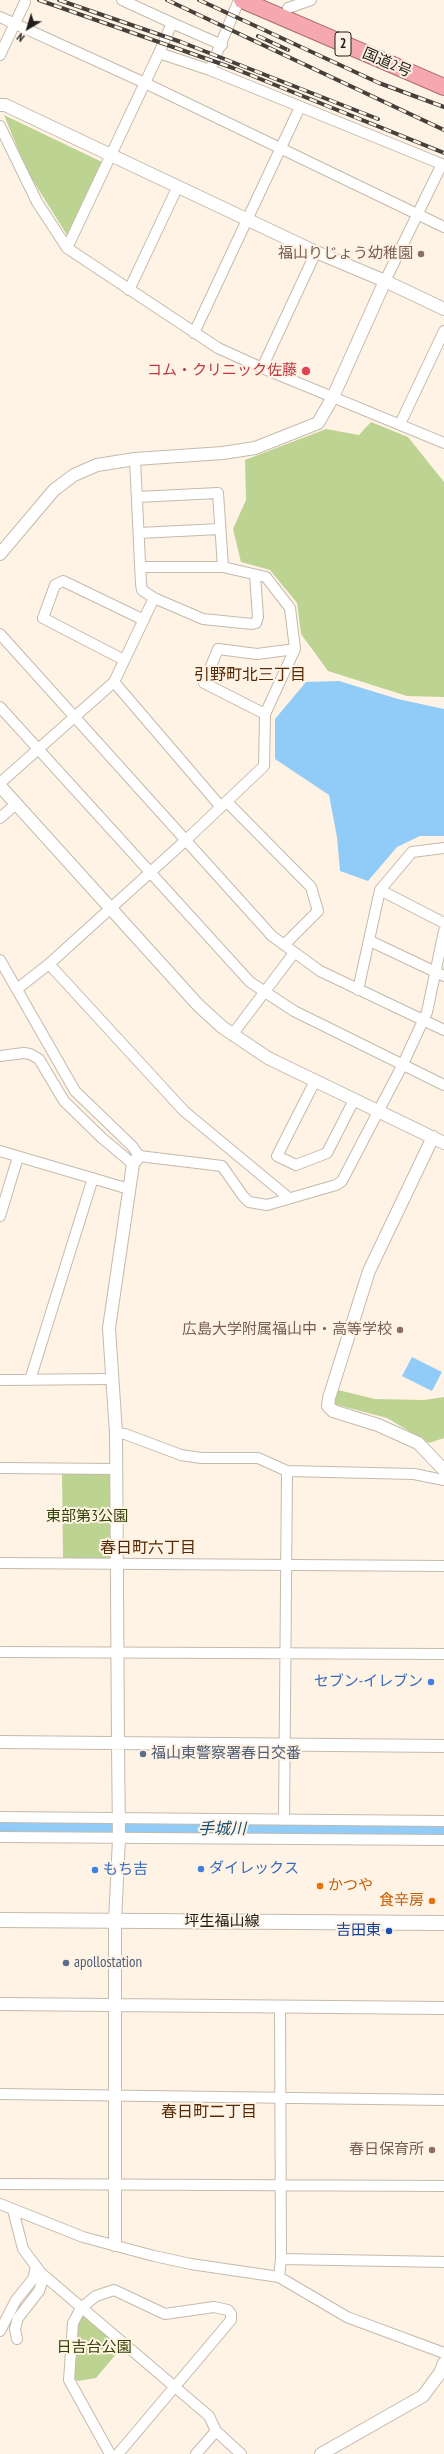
<!DOCTYPE html>
<meta charset="utf-8">
<style>
body{margin:0}
#map{position:relative;width:444px;height:2454px;overflow:hidden;background:#fff3e6;font-family:"PT Sans Narrow",sans-serif}
canvas{display:block}
.north{position:absolute;left:8px;top:8px;width:40px;height:40px;-webkit-text-stroke:3px #fff3e6;paint-order:stroke;rotate:218deg;font-size:11px;font-weight:700;line-height:16px;text-align:center;color:#201c18}
.north::after{content:'';display:block;margin:auto;width:14px;height:18px;background:#201c18;clip-path:polygon(50% 0,100% 100%,50% 72%,0 100%)}
</style>
<div id="map">
<canvas width="444" height="2454"></canvas>
<div class="north">N</div>
</div>
<script>
const g = document.querySelector('canvas').getContext('2d');
g.lineJoin = 'round';
function fill(path, color) {
  g.fillStyle = color;
  g.fill(path, 'evenodd');
}
function poly(rows) {
  const path = new Path2D();
  for (const r of rows) {
    path.moveTo(r[0], r[1]);
    for (let i = 2; i < r.length; i += 2) path.lineTo(r[i], r[i + 1]);
  }
  return path;
}
function trace(path, color, width, dash) {
  g.strokeStyle = color;
  g.lineWidth = width;
  g.lineCap = dash ? 'butt' : 'round';
  g.setLineDash(dash || []);
  g.stroke(path);
}
function drawText(font, color, halo, rows, align = 'center') {
  g.font = font + ' "PT Sans Narrow","Noto Sans JP",sans-serif';
  g.lineWidth = 4;
  g.setLineDash([]);
  g.textBaseline = 'middle';
  g.strokeStyle = halo;
  g.fillStyle = color;
  for (const [text, x, y, turn = 0] of rows) {
    g.save();
    g.translate(x, y);
    g.rotate((+turn || 0) * Math.PI / 180);
    g.textAlign = isNaN(turn) ? turn : align;
    if (halo) g.strokeText(text, 0, 0);
    g.fillText(text, 0, 0);
    g.restore();
  }
}
fill(poly([
 [4,115,102,162,67,235,27,171],
 [371,422,408,437,444,482,444,697,407,696,328,671,301,634,297,603,270,570,241,562,233,529,246,500,245,460,326,429,359,435],
 [338,1390,375,1399,424,1400,444,1397,444,1438,429,1443,387,1418,334,1404],
 [62,1474,111,1474,111,1560,63,1560],
 [81,2310,123,2346,96,2378,78,2381,70,2376,73,2337]
]), '#bdd392');
fill(poly([
 [339,681,398,699,444,709,444,836,420,836,397,847,368,881,340,871,337,837,329,795,275,759,275,719,306,682],
 [412,1357,442,1372,432,1391,402,1376]
]), '#90ccf7');
trace(poly([
 [0,1827,444,1830]
]), '#90ccf7', 16);
const minor = poly([
 [122,0,172,23],
 [239,0,210,70,444,165],
 [288,8,311,0],
 [0,17,145,83,444,227],
 [159,53,172,23,222,45],
 [0,55,25,2],
 [0,126,37,202,67,248,218,348,262,368,444,443],
 [67,248,159,53,210,70],
 [385,281,442,164],
 [129,290,178,186],
 [194,333,300,107],
 [262,368,316,252],
 [400,424,444,331],
 [137,497,218,493,223,567],
 [139,533,220,529],
 [154,598,203,619,252,624,256,623,258,617,255,575],
 [0,634,272,936,320,971,444,1030],
 [124,660,43,618,55,585,63,581,144,620],
 [114,682,221,807],
 [0,707,250,982,294,1011,444,1085],
 [265,714,204,683,218,649,257,654,295,649],
 [0,783,114,682,154,598,142,590,141,584,135,459],
 [227,802,311,887,318,911,284,945],
 [0,818,16,804],
 [380,890,444,923],
 [370,941,444,976],
 [0,960,75,1091,132,1146,139,1156,222,1166,243,1196,249,1202,267,1205,336,1185,342,1181,403,1064,427,1012,444,931],
 [49,964,184,1111,289,1198],
 [17,989,49,964,186,840,264,766,265,714,295,649,290,608,266,577,223,567,141,567],
 [358,990,380,890,412,852,444,848],
 [232,1035,294,953],
 [0,1056,24,1053,30,1054,39,1059,64,1101,102,1138,133,1164],
 [315,1081,277,1156,296,1165,327,1153,354,1100],
 [0,1151,129,1189],
 [0,1216,18,1157],
 [0,1380,111,1379],
 [30,1380,93,1178],
 [116,1433,125,1434,181,1455,201,1458,258,1458,287,1471,414,1474,444,1480],
 [0,1468,116,1469],
 [0,1563,444,1566],
 [0,1652,444,1654],
 [0,1817,444,1821],
 [284,1820,287,1471],
 [0,1837,444,1840],
 [0,2094,444,2100],
 [0,2184,444,2186],
 [0,2204,83,2237,154,2256,191,2264,279,2277,281,2259,280,2006],
 [13,2210,23,2249,41,2273,209,2416,216,2431,241,2454],
 [281,2259,444,2262],
 [279,2277,347,2317,444,2353],
 [0,2331,16,2300,33,2279,36,2267],
 [17,2339,15,2329,18,2318,39,2291,44,2276],
 [110,2454,69,2380,73,2323,81,2308,96,2296,114,2290,165,2314,214,2307,228,2310,231,2314,231,2320,118,2454],
 [196,2454,216,2431]
]);
const tertiary = poly([
 [0,105,5,105,316,252,385,281,444,309],
 [0,554,54,490,74,475,97,465,135,459,223,453,255,448,318,423,333,397,385,281],
 [0,786,198,1005,222,1027,268,1058,444,1143],
 [433,1137,369,1271,329,1398,328,1406,333,1411,378,1425,418,1443,444,1470],
 [0,1742,444,1746],
 [0,2004,444,2008],
 [115,2245,115,1921,119,1839,118,1743,116,1433,109,1328,133,1164,139,1156],
 [321,2454,423,2396,440,2373,444,2363]
]);
const secondary = poly([
 [0,1920,444,1923]
]);
const trunk = poly([
 [242,0,444,87]
]);
trace(minor, '#c4baac', 12);
trace(tertiary, '#c4baac', 14);
trace(secondary, '#c4baac', 16);
trace(trunk, '#aa696e', 18);
trace(minor, '#fff', 10);
trace(tertiary, '#fff', 12);
trace(secondary, '#fff', 14);
trace(trunk, '#f6a8b0', 16);
const rail = poly([
 [39,0,233,68,444,153],
 [59,0,181,42,378,119],
 [167,0,444,130],
 [199,0,379,83,444,107],
 [258,36,288,50]
]);
trace(rail, '#46403b', 4);
trace(rail, '#fff3e6', 2.5, [8]);
for (const [x, y, r, color] of [
 [421,254,4,"#8d6e63"],
 [306,371,5,"#e0444e"],
 [400,1330,4,"#8d6e63"],
 [431,1682,4,"#3f7fe0"],
 [143,1754,4,"#5c6f8a"],
 [201,1869,4,"#3f7fe0"],
 [95,1870,4,"#3f7fe0"],
 [320,1886,4,"#e8710a"],
 [432,1901,4,"#e8710a"],
 [389,1931,4,"#1a4fb4"],
 [66,1963,4,"#5c6f8a"],
 [432,2150,4,"#8d6e63"]
]) {
  const dot = new Path2D();
  dot.arc(x, y, r, 0, 2 * Math.PI);
  g.fillStyle = color;
  g.fill(dot);
  trace(dot, '#fff3e6', 1.5);
}
for (const [x, y, w] of [
 [343,44,16]
]) {
  const box = new Path2D();
  box.roundRect(x - w / 2, y - 12, w, 24, 3);
  g.fillStyle = '#fff3e6';
  g.fill(box);
  trace(box, '#201c18', 1);
}
drawText('bold 14px', '#201c18', null, [
 ["2",343,44]
]);
drawText('15px', '#201c18', '#fff3e6', [
 ["国道2号",387,63,23],
 ["坪生福山線",222,1922]
]);
drawText('15px', '#785e54', '#fff3e6', [
 ["福山りじょう幼稚園",413,254],
 ["広島大学附属福山中・高等学校",392,1330],
 ["春日保育所",424,2150]
], 'right');
drawText('15px', '#be3a42', '#fff3e6', [
 ["コム・クリニック佐藤",297,371]
], 'right');
drawText('15px', '#314003', '#fff3e6', [
 ["東部第3公園",87,1517],
 ["日吉台公園",94,2348]
]);
drawText('15px', '#366cbe', '#fff3e6', [
 ["セブン-イレブン",423,1682,"right"],
 ["ダイレックス",209,1869],
 ["もち吉",103,1870]
], 'left');
drawText('15px', '#4e5e75', '#fff3e6', [
 ["福山東警察署春日交番",151,1754],
 ["apollostation",74,1963]
], 'left');
drawText('15px', '#c56008', '#fff3e6', [
 ["かつや",328,1886],
 ["食辛房",424,1901,"right"]
], 'left');
drawText('15px', '#164399', '#fff3e6', [
 ["吉田東",381,1931]
], 'right');
drawText('16px', '#562a04', '#fff3e6', [
 ["引野町北三丁目",250,675],
 ["春日町六丁目",148,1548],
 ["春日町二丁目",209,2112]
]);
drawText('italic 16px', '#155073', '#fff3e6', [
 ["手城川",222,1829]
]);
</script>
